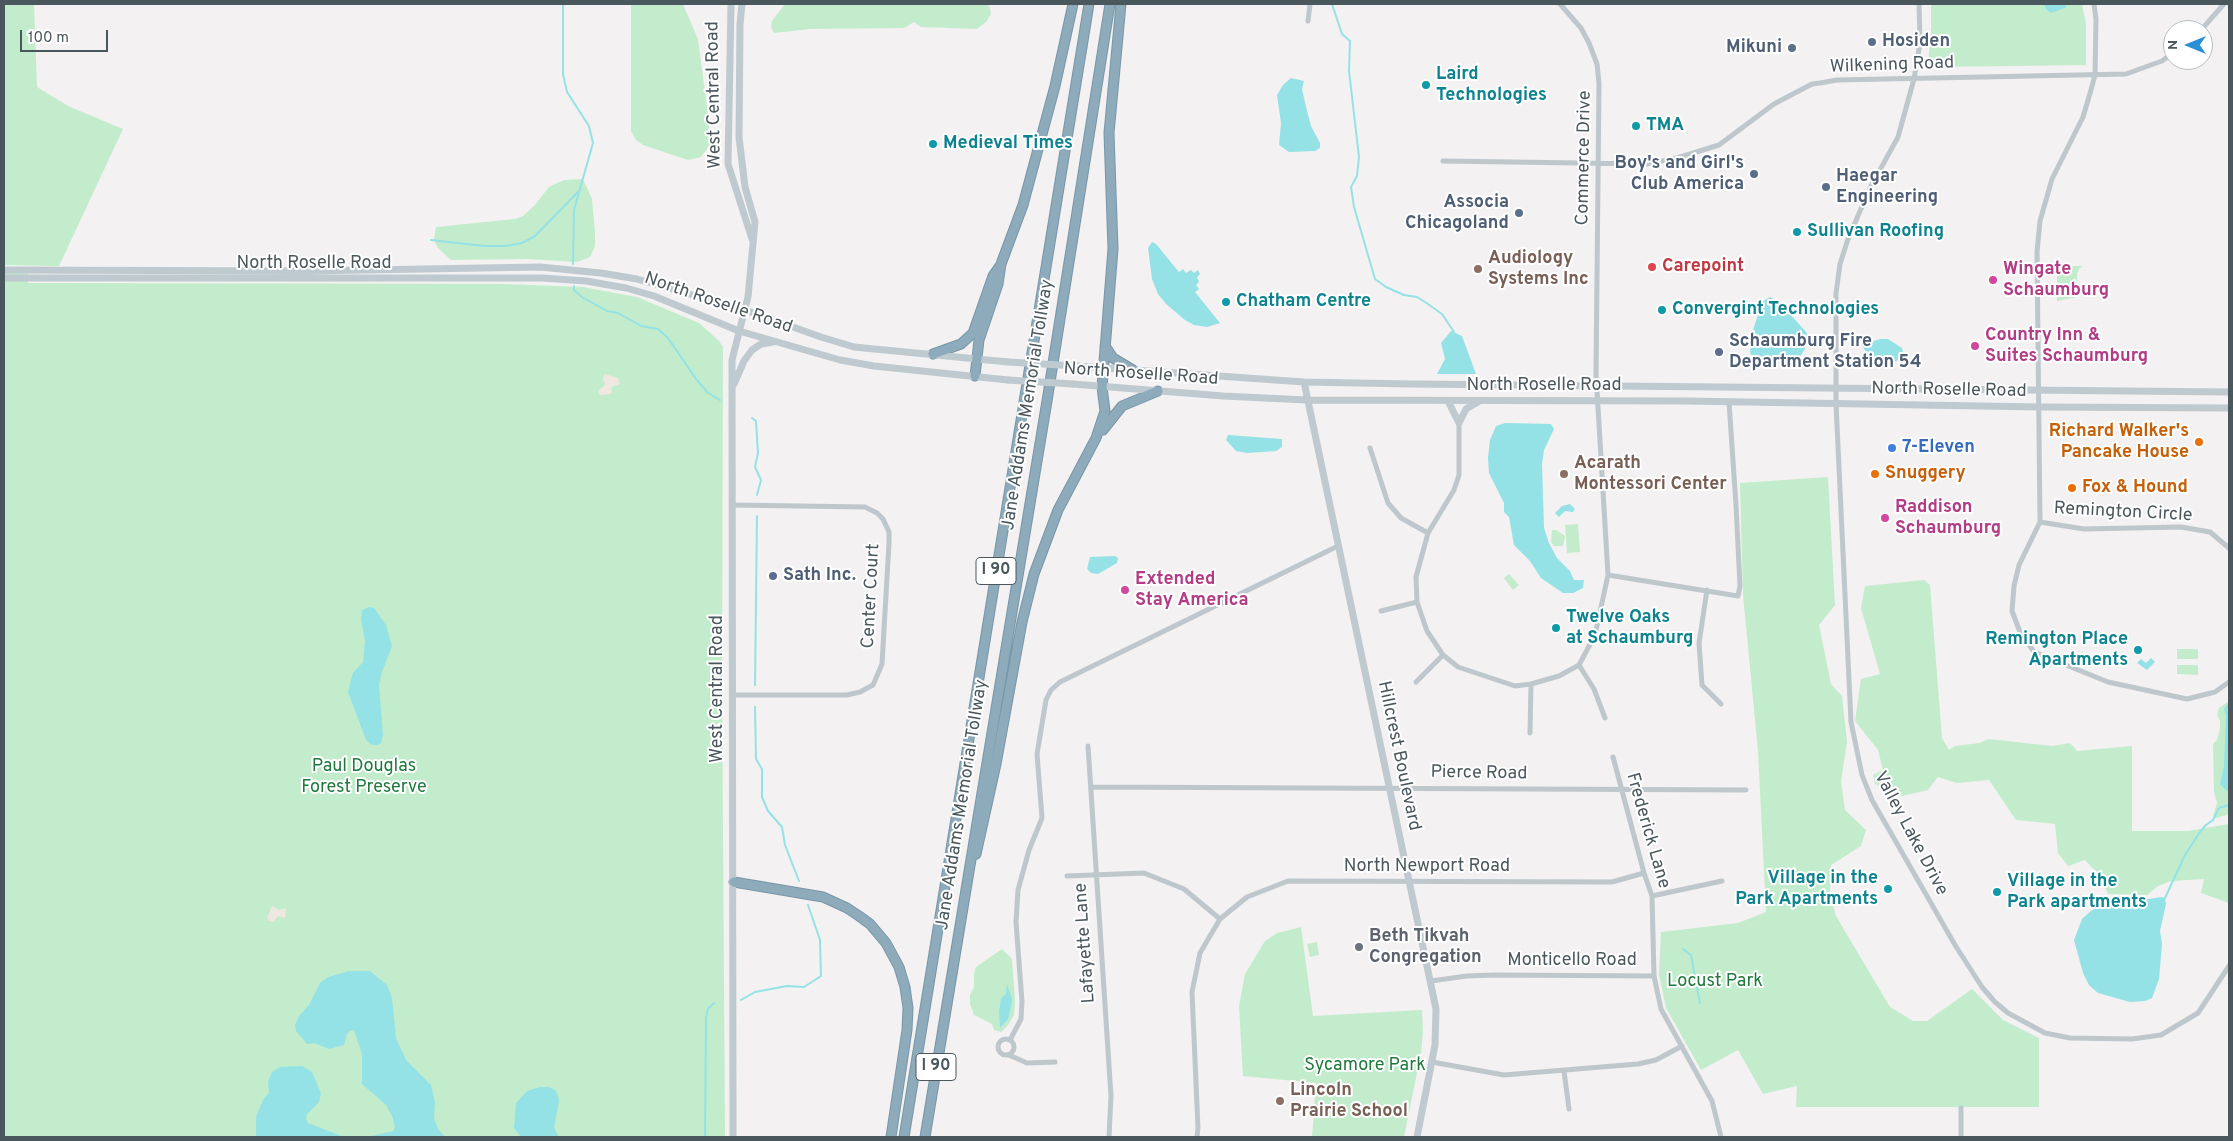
<!DOCTYPE html>
<style>
body{margin:0}
#map{position:relative;width:2233px;height:1141px;overflow:hidden;background:#f3f1f1;font-family:Overpass,sans-serif}
canvas{display:block}
.frame{position:absolute;inset:0;border:5px solid #4a575c;pointer-events:none}
.north{position:absolute;left:2163px;top:20px;width:50px;height:50px;box-sizing:border-box;background:#fff;border:1px solid #b7bcbe;border-radius:50%;rotate:270deg;font-size:14px;font-weight:700;line-height:20px;text-align:center;color:#4a575c}
.north::after{content:'';display:block;margin:auto;width:18px;height:22px;background:#2890d5;clip-path:polygon(50% 0,100% 100%,50% 72%,0 100%)}
.scale{position:absolute;left:20px;top:30px;width:88px;height:22px;box-sizing:border-box;border:2px solid #4a575c;border-top:0;padding-left:6px;font-size:15px;line-height:18px;white-space:nowrap;color:#4a575c;-webkit-text-stroke:4px #fff;paint-order:stroke}
</style>
<div id="map">
<canvas width="2233" height="1141"></canvas>
<div class="frame"></div>
<div class="north">N</div>
<div class="scale">100 m</div>
</div>
<script>
const g = document.querySelector('canvas').getContext('2d');
g.lineJoin = 'round';
function fill(path, color) {
  g.fillStyle = color;
  g.fill(path, 'evenodd');
}
function poly(rows) {
  const path = new Path2D();
  for (const r of rows) {
    if (r.length === 3) {
      path.moveTo(r[0] + r[2], r[1]);
      path.arc(r[0], r[1], r[2], 0, 2 * Math.PI);
      continue;
    }
    path.moveTo(r[0], r[1]);
    for (let i = 2; i < r.length; i += 2) path.lineTo(r[i], r[i + 1]);
  }
  return path;
}
function trace(path, color, width, dash) {
  g.strokeStyle = color;
  g.lineWidth = width;
  g.lineCap = dash ? 'butt' : 'round';
  g.setLineDash(dash || []);
  g.stroke(path);
}
function drawText(font, color, halo, rows, align = 'center') {
  g.font = font + ' Overpass,sans-serif';
  g.lineWidth = 4;
  g.setLineDash([]);
  g.textBaseline = 'middle';
  g.strokeStyle = halo;
  g.fillStyle = color;
  for (const [text, x, y, turn = 0] of rows) {
    g.save();
    g.translate(x, y);
    g.rotate((+turn || 0) * Math.PI / 180);
    g.textAlign = isNaN(turn) ? turn : align;
    if (halo) g.strokeText(text, 0, 0);
    g.fillText(text, 0, 0);
    g.restore();
  }
}
fill(poly([
 [4,4,34,4,37,87,68,106,123,129,59,266,4,265],
 [631,4,683,4,698,39,707,107,711,143,701,157,688,160,643,145,636,140,631,131],
 [785,4,989,4,991,14,986,22,977,29,921,27,914,22,904,28,810,29,774,33,771,27,772,21],
 [1931,4,2082,4,2086,24,2086,65,1932,67,1928,63,1931,33],
 [583,179,592,199,595,233,595,246,590,257,577,262,527,259,451,260,438,248,434,240,436,227,515,219,523,216,535,205,549,187,564,180],
 [2071,266,2083,266,2079,269,2077,274,2077,297,2057,301,2057,269],
 [4,270,28,270,28,283,503,284,583,287,637,297,699,323,719,341,723,347,722,679,725,1137,4,1137],
 [1828,477,1835,605,1819,625,1831,684,1842,696,1847,742,1841,781,1845,810,1866,830,1861,846,1831,865,1830,896,1836,916,1890,1007,1913,1021,1927,1021,1972,989,2003,1020,2039,1038,2039,1107,1796,1107,1797,1086,1763,1094,1738,1050,1701,1070,1666,1008,1659,974,1661,932,1738,923,1766,912,1758,751,1743,595,1740,483],
 [1578,524,1580,552,1567,553,1565,525],
 [1552,530,1556,530,1565,536,1563,546,1554,546,1551,542],
 [1509,574,1519,585,1513,590,1504,578],
 [1924,580,1930,585,1942,738,1949,750,1955,746,1980,743,1988,739,2053,746,2070,743,2077,751,2132,746,2132,831,2188,831,2229,824,2229,903,2201,893,2204,879,2171,881,2158,886,2147,895,2108,894,2101,877,2085,860,2068,866,2058,853,2055,824,2016,820,1989,780,1957,783,1938,777,1928,790,1902,796,1875,784,1873,775,1883,770,1878,750,1855,721,1861,679,1880,674,1861,608,1865,586],
 [2177,649,2198,649,2198,659,2177,659],
 [2177,665,2198,665,2198,675,2177,674],
 [2229,701,2229,814,2216,818,2213,816,2217,803,2214,792,2213,744,2217,740,2220,729,2220,721,2217,715,2219,708],
 [1301,927,1313,1016,1422,1010,1423,1030,1421,1053,1404,1137,1312,1137,1316,1083,1243,1076,1239,1006,1245,974,1265,941,1277,933],
 [1317,942,1319,955,1310,957,1307,944],
 [1002,949,1012,959,1015,1001,1014,1015,1008,1025,1001,1032,994,1030,992,1024,974,1015,970,1004,970,995,974,987,974,974,976,967]
]), '#c3eccc');
fill(poly([
 [605,374,618,378,620,384,612,387,611,394,600,395,598,391,605,385,603,378],
 [272,906,279,910,286,908,285,918,278,916,273,922,269,921,267,918]
]), '#efe8e0');
fill(poly([
 [2044,4,2064,4,2067,7,2051,13,2046,9],
 [1291,78,1304,81,1302,89,1306,107,1311,126,1320,143,1320,148,1315,151,1289,152,1279,145,1281,123,1277,95,1283,85],
 [1152,242,1156,244,1179,272,1183,269,1186,273,1191,270,1194,273,1198,270,1200,274,1197,277,1199,282,1196,285,1199,289,1195,292,1220,323,1207,327,1194,325,1185,320,1166,304,1158,294,1152,279,1148,248],
 [1770,297,1779,302,1807,333,1805,349,1799,358,1778,362,1760,363,1753,359,1750,352,1753,330,1762,302],
 [1451,331,1462,336,1476,374,1437,374,1445,359,1441,343],
 [1880,339,1888,339,1902,348,1904,355,1901,359,1886,365,1871,361,1862,345],
 [1505,423,1551,424,1554,429,1544,450,1542,464,1544,528,1549,543,1557,558,1570,571,1574,580,1584,580,1583,588,1573,593,1563,593,1541,578,1530,561,1514,545,1509,517,1504,512,1504,503,1489,473,1488,458,1490,440,1496,426],
 [1228,435,1282,439,1282,447,1276,451,1247,453,1236,451,1226,440],
 [1570,504,1575,509,1573,512,1565,511,1559,517,1555,513,1562,506],
 [1115,556,1118,558,1117,563,1098,574,1091,573,1087,569,1090,557],
 [369,607,374,608,386,625,392,646,382,672,379,685,383,735,381,743,377,745,372,745,366,740,348,692,353,673,363,662,365,641,361,619,362,610],
 [2151,658,2155,662,2147,670,2137,663,2141,659,2146,663],
 [2229,702,2229,793,2220,784,2224,767,2226,715,2224,709],
 [2128,897,2149,899,2161,897,2165,898,2166,904,2160,931,2162,944,2159,979,2152,998,2145,1001,2130,1002,2098,993,2089,985,2083,973,2074,940,2082,919,2091,911,2102,904],
 [349,971,370,971,387,985,392,998,396,1038,406,1060,431,1085,435,1102,434,1118,438,1129,445,1137,367,1137,393,1131,395,1128,393,1118,386,1105,362,1084,362,1054,354,1030,350,1031,347,1034,344,1045,329,1049,314,1043,307,1044,296,1031,295,1025,299,1016,309,1005,320,983,328,977],
 [1007,984,1012,999,1010,1011,1008,1019,1000,1028,999,1012,1001,998,1006,994],
 [302,1066,312,1072,321,1093,319,1102,307,1114,306,1119,308,1123,344,1137,256,1137,256,1117,263,1100,269,1093,268,1082,272,1072,280,1067],
 [540,1087,549,1087,555,1090,558,1095,559,1101,554,1128,559,1137,521,1137,514,1128,516,1103,527,1091]
]), '#94e2e5');
trace(poly([
 [563,4,563,74,567,92,589,126,593,143,574,210,573,264],
 [1332,4,1342,34,1350,41,1349,71,1359,157,1357,176,1351,187,1354,207,1375,279,1386,287,1404,295,1417,297,1428,304,1442,314,1454,332],
 [431,240,484,246,506,246,522,243,535,236,578,192],
 [574,286,574,290,582,297,607,311,618,313,641,326,658,329,668,338,696,379,708,393,720,400],
 [752,418,756,421,758,453,755,467,761,480,757,495],
 [755,685,757,516],
 [755,707,756,759,762,769,762,797,768,811,782,827,785,845,799,881],
 [2165,898,2185,855,2200,832,2206,825,2213,820,2219,808,2229,805],
 [1683,949,1691,955,1700,1003],
 [741,1000,755,992,787,986,804,987,821,976,820,940,808,905],
 [705,1137,706,1017,708,1009,714,1003]
]), '#94e2e5', 2);
const highway = poly([
 [1105,346,1113,358,1133,370],
 [933,354,961,344,973,333,993,276,1000,266],
 [975,376,979,340,998,284,1001,264,1023,205,1055,86,1073,4],
 [1103,430,1122,406,1158,391],
 [976,854,996,764,1022,622,1034,574,1058,510,1096,438,1105,411,1102,387,1113,249,1109,133,1121,4],
 [734,882,823,897,847,908,859,916,870,924,886,943,899,967,905,987,908,1008,907,1030,891,1137],
 [904,1137,1089,4],
 [925,1137,1047,401,1110,4]
]);
trace(highway, '#7896a7', 11);
trace(poly([
 [1560,4,1581,28,1589,43,1597,64,1599,83,1596,374,1608,575,1595,635,1579,665],
 [1919,4,1920,43,1914,79,1898,137,1870,188,1848,239,1840,264,1836,293,1836,404,1851,722,1862,775,1872,800,1955,945,1982,987,1995,1002,2008,1013,2045,1033,2070,1038,2132,1039,2161,1035,2198,1013,2229,966],
 [2094,4,2096,19,2095,75,2091,90,2083,117,2052,179,2040,221,2037,252,2040,522,2019,565,2014,586,2012,611,2020,632,2034,652,2108,682,2187,699,2215,692,2229,682],
 [1308,21,1310,4],
 [2201,30,2224,4],
 [1443,161,1647,164,1677,158,1719,145,1774,104,1812,84,1820,83,1837,80,2126,74,2162,61,2173,53],
 [1459,423,1459,475,1454,490,1428,533,1416,577,1417,602,1427,631,1443,655,1458,667,1515,686,1531,684,1559,676,1579,665],
 [1370,448,1388,503,1401,518,1428,533],
 [2040,522,2084,529,2181,527,2210,532,2229,548],
 [1608,575,1738,596,1740,586,1736,505,1729,402],
 [1707,590,1699,643,1702,685,1721,704],
 [1381,611,1417,602],
 [1579,665,1594,689,1605,718],
 [1416,682,1443,655],
 [732,695,847,695,860,692,873,685,882,664,889,543,889,532,883,519,877,513,865,507,732,505],
 [1530,733,1531,684],
 [1088,746,1111,1096,1109,1137],
 [1613,757,1644,873,1652,896,1654,976,1661,1009,1712,1101,1721,1137],
 [1091,787,1746,790],
 [1067,876,1144,873,1184,889,1220,919],
 [1652,896,1722,881],
 [1431,981,1467,976,1494,975,1654,976],
 [1006,1047,8],
 [1010,1040,1021,1019,1022,1002,1016,922,1018,890,1029,850,1042,818,1037,754,1046,700,1051,690,1060,682,1338,546],
 [1009,1055,1027,1063,1055,1062],
 [1432,1062,1504,1075,1638,1064,1656,1060,1682,1046],
 [1564,1071,1569,1109],
 [1197,1137,1198,1128,1192,992,1200,953,1220,919,1247,897,1288,881,1612,882,1644,873],
 [1961,1137,1961,1108]
]), '#bdc7cc', 5);
trace(poly([
 [731,4,728,164,752,239],
 [4,270,307,271,540,267,601,273,637,279,745,310,821,337,854,347,1008,362],
 [4,278,542,278,586,281,626,288,654,296,739,331,840,360,874,366,1008,380],
 [1077,366,1304,382,1412,384,2229,392],
 [1304,382,1436,1009,1435,1045,1417,1137],
 [734,384,744,361,752,350,761,344,773,342],
 [1073,384,1223,396,1307,400,1686,401,2040,407,2229,408],
 [1448,401,1459,423],
 [1459,423,1466,409,1478,402],
 [733,1137,732,360,748,297,755,222,745,187,739,137,740,24,742,4]
]), '#becad0', 7);
trace(highway, '#8dabbb', 9);
trace(poly([
 [1008,362,1077,366],
 [1008,380,1073,384]
]), '#becad0', 7);
for (const [x, y, r, color] of [
 [1872,42,5,"#5c6f8a"],
 [1792,48,5,"#5c6f8a"],
 [1426,85,5,"#0f9aa8"],
 [1636,126,5,"#0f9aa8"],
 [933,144,5,"#0f9aa8"],
 [1754,174,5,"#5c6f8a"],
 [1826,187,5,"#5c6f8a"],
 [1519,213,5,"#5c6f8a"],
 [1797,232,5,"#0f9aa8"],
 [1652,267,5,"#e0444e"],
 [1478,269,5,"#8d6e63"],
 [1993,280,5,"#d1479c"],
 [1226,302,5,"#0f9aa8"],
 [1662,310,5,"#0f9aa8"],
 [1975,346,5,"#d1479c"],
 [1719,352,5,"#5c6f8a"],
 [2199,442,5,"#e8710a"],
 [1892,448,5,"#3f7fe0"],
 [1564,474,5,"#8d6e63"],
 [1875,474,5,"#e8710a"],
 [2072,488,5,"#e8710a"],
 [1885,518,5,"#d1479c"],
 [773,576,5,"#5c6f8a"],
 [1125,590,5,"#d1479c"],
 [1556,628,5,"#0f9aa8"],
 [2138,650,5,"#0f9aa8"],
 [1888,889,5,"#0f9aa8"],
 [1997,892,5,"#0f9aa8"],
 [1359,947,5,"#6b7280"],
 [1280,1101,5,"#8d6e63"]
]) {
  const dot = new Path2D();
  dot.arc(x, y, r, 0, 2 * Math.PI);
  g.fillStyle = color;
  g.fill(dot);
  trace(dot, '#fff', 2);
}
for (const [x, y, w] of [
 [996,571,40],
 [936,1067,40]
]) {
  const box = new Path2D();
  box.roundRect(x - w / 2, y - 13.5, w, 27, 4);
  g.fillStyle = '#fff';
  g.fill(box);
  trace(box, '#4a575c', 1);
}
drawText('bold 16px', '#4a575c', null, [
 ["I 90",996,571],
 ["I 90",936,1067]
]);
drawText('bold 18px', '#4e5e75', '#fff', [
 ["Hosiden",1882,42],
 ["Mikuni",1782,48,"right"],
 ["Boy's and Girl's",1744,164,"right"],
 ["Club America",1744,185,"right"],
 ["Haegar",1836,177],
 ["Engineering",1836,198],
 ["Associa",1509,203,"right"],
 ["Chicagoland",1509,224,"right"],
 ["Schaumburg Fire",1729,342],
 ["Department Station 54",1729,363],
 ["Sath Inc.",783,576]
], 'left');
drawText('18px', '#4a575c', '#fff', [
 ["Wilkening Road",1892,66,-2],
 ["West Central Road",715,95,-91],
 ["Commerce Drive",1585,158,-89],
 ["North Roselle Road",314,264],
 ["North Roselle Road",718,304,19],
 ["North Roselle Road",1141,375,4],
 ["North Roselle Road",1544,386],
 ["North Roselle Road",1949,391,1],
 ["Jane Addams Memorial Tollway",1029,405,-81],
 ["Remington Circle",2123,513,3],
 ["Center Court",872,596,-87],
 ["West Central Road",718,689,-90],
 ["Hillcrest Boulevard",1398,756,78],
 ["Pierce Road",1479,774,1],
 ["Jane Addams Memorial Tollway",963,805,-81],
 ["Frederick Lane",1647,831,74],
 ["Valley Lake Drive",1910,834,62],
 ["North Newport Road",1427,867],
 ["Lafayette Lane",1086,943,-94],
 ["Monticello Road",1572,961]
]);
drawText('bold 18px', '#0d838f', '#fff', [
 ["Laird",1436,75],
 ["Technologies",1436,96],
 ["TMA",1646,126],
 ["Medieval Times",943,144],
 ["Sullivan Roofing",1807,232],
 ["Chatham Centre",1236,302],
 ["Convergint Technologies",1672,310],
 ["Twelve Oaks",1566,618],
 ["at Schaumburg",1566,639],
 ["Remington Place",2128,640,"right"],
 ["Apartments",2128,661,"right"],
 ["Village in the",1878,879,"right"],
 ["Park Apartments",1878,900,"right"],
 ["Village in the",2007,882],
 ["Park apartments",2007,903]
], 'left');
drawText('bold 18px', '#785e54', '#fff', [
 ["Audiology",1488,259],
 ["Systems Inc",1488,280],
 ["Acarath",1574,464],
 ["Montessori Center",1574,485],
 ["Lincoln",1290,1091],
 ["Prairie School",1290,1112]
], 'left');
drawText('bold 18px', '#be3a42', '#fff', [
 ["Carepoint",1662,267]
], 'left');
drawText('bold 18px', '#b23c85', '#fff', [
 ["Wingate",2003,270],
 ["Schaumburg",2003,291],
 ["Country Inn &",1985,336],
 ["Suites Schaumburg",1985,357],
 ["Raddison",1895,508],
 ["Schaumburg",1895,529],
 ["Extended",1135,580],
 ["Stay America",1135,601]
], 'left');
drawText('bold 18px', '#c56008', '#fff', [
 ["Richard Walker's",2189,432,"right"],
 ["Pancake House",2189,453,"right"],
 ["Snuggery",1885,474],
 ["Fox & Hound",2082,488]
], 'left');
drawText('bold 18px', '#366cbe', '#fff', [
 ["7-Eleven",1902,448]
], 'left');
drawText('18px', '#1f793d', '#fff', [
 ["Paul Douglas",364,767],
 ["Forest Preserve",364,788],
 ["Locust Park",1715,982],
 ["Sycamore Park",1365,1066]
]);
drawText('bold 18px', '#5b616d', '#fff', [
 ["Beth Tikvah",1369,937],
 ["Congregation",1369,958]
], 'left');
</script>
